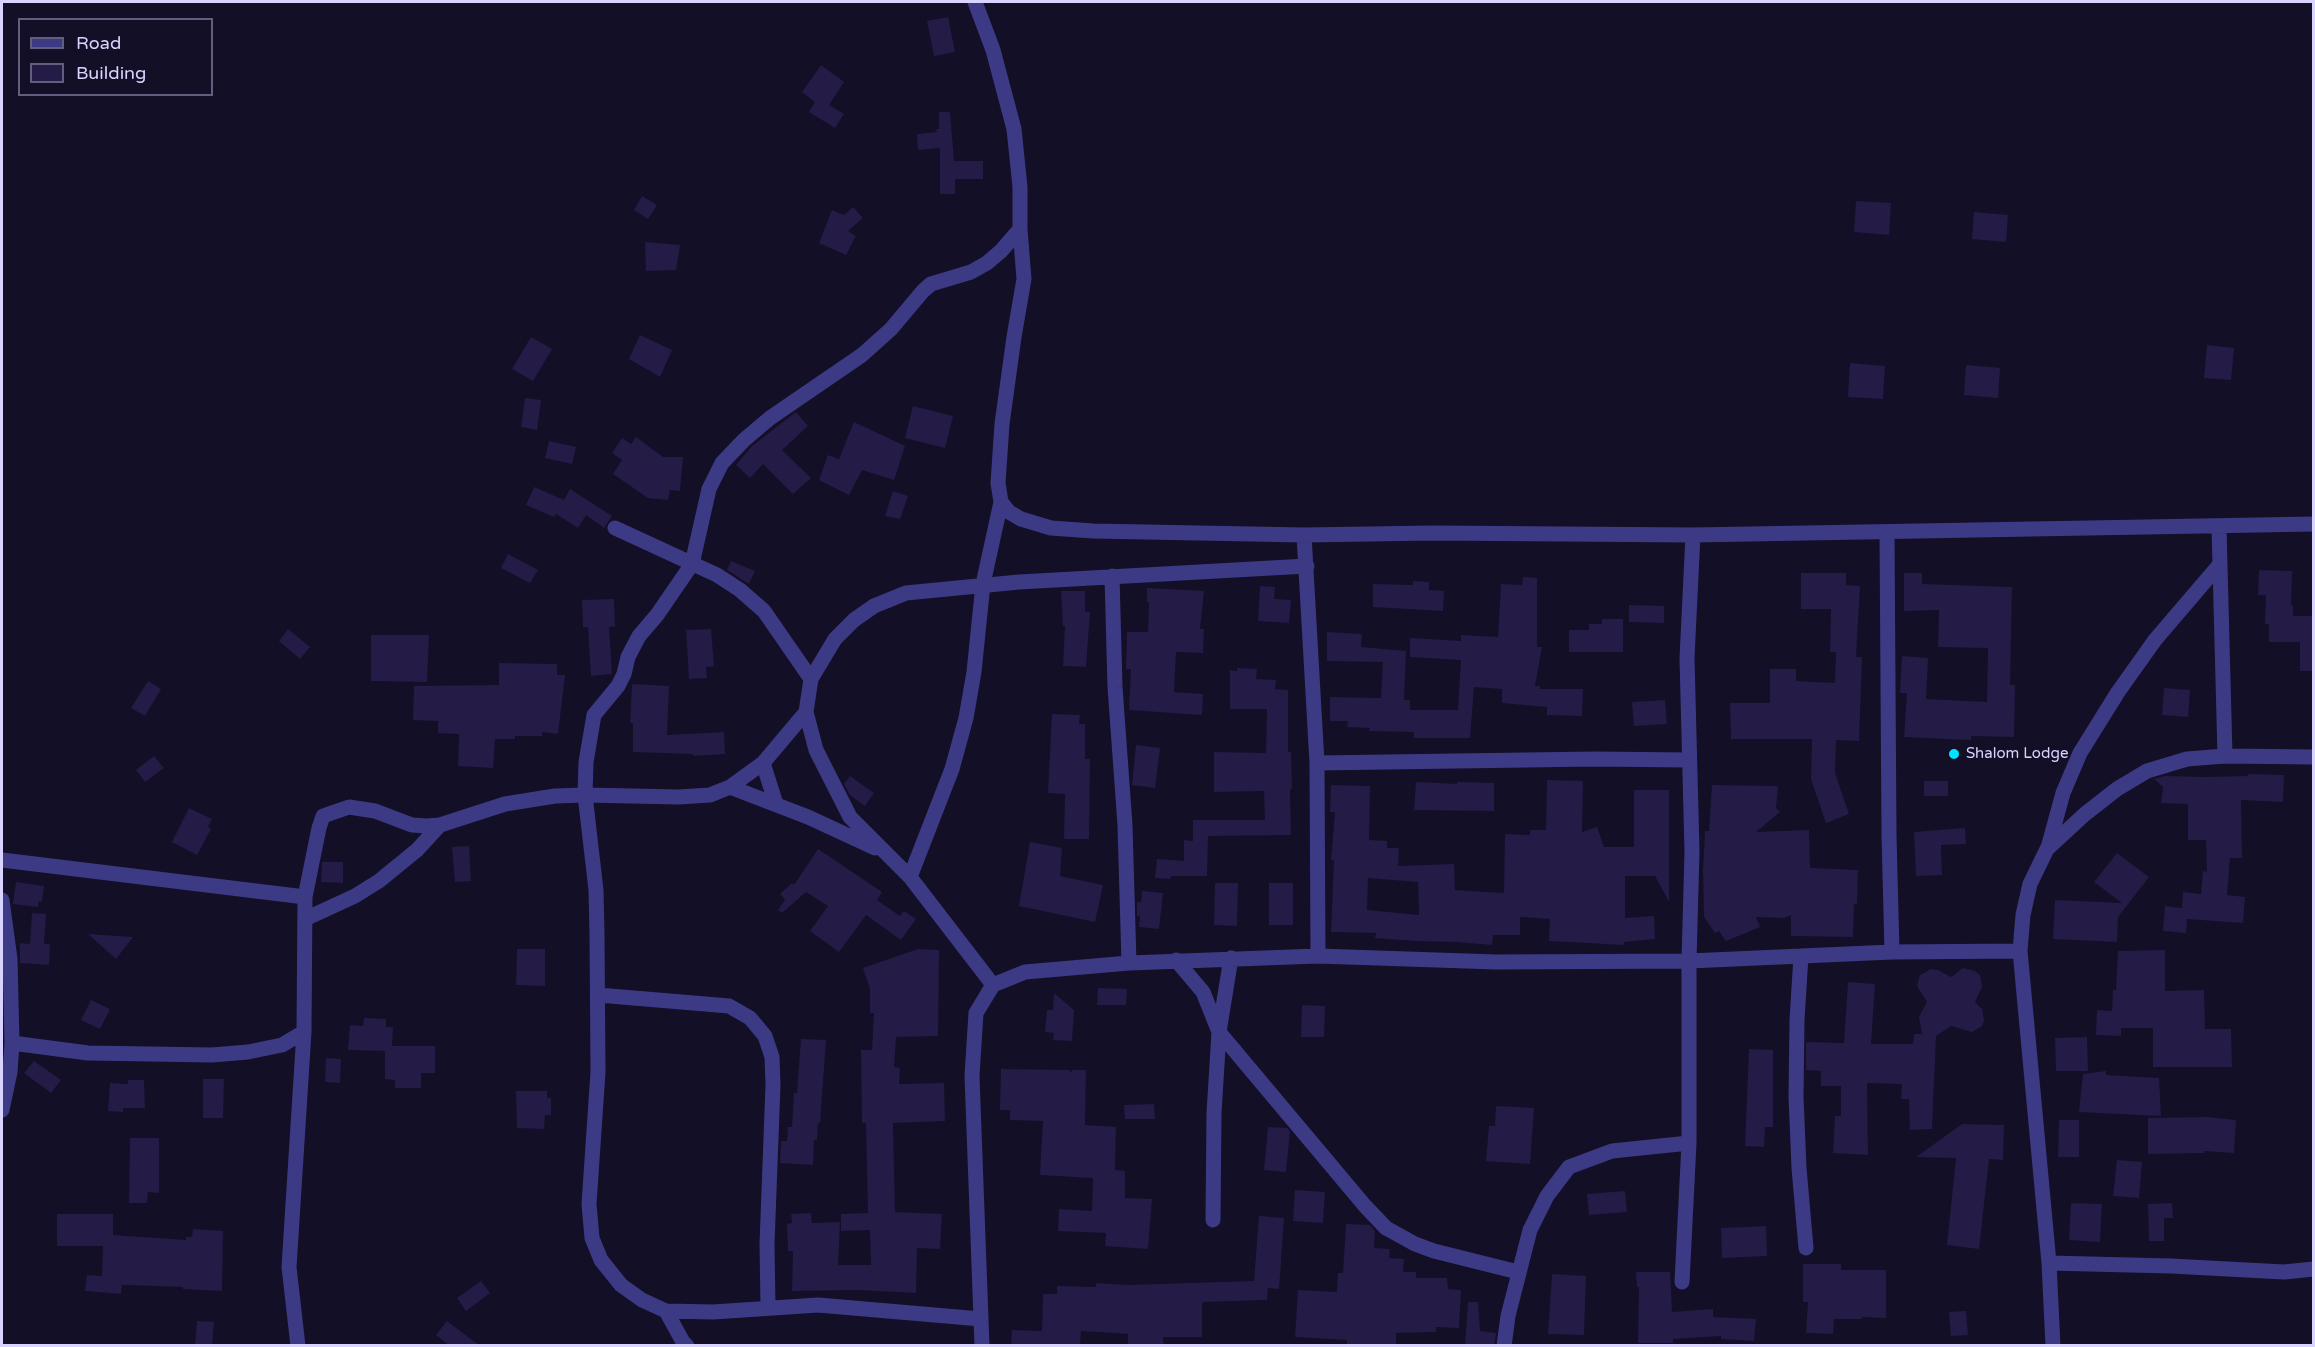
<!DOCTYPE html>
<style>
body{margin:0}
#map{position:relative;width:2315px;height:1347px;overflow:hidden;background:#130f26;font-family:"Varela Round",sans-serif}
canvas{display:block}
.frame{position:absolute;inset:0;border:3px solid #d9d4ff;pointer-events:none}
.legend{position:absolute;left:18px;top:18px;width:195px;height:78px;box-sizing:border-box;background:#130f26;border:2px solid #625e7d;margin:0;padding:8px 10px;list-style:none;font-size:18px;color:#d9d4ff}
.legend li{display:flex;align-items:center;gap:12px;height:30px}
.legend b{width:30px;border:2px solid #625e7d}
</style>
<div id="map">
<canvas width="2315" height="1347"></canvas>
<div class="frame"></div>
<ul class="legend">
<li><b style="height:8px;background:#3d3a85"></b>Road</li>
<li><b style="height:16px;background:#241b47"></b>Building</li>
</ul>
</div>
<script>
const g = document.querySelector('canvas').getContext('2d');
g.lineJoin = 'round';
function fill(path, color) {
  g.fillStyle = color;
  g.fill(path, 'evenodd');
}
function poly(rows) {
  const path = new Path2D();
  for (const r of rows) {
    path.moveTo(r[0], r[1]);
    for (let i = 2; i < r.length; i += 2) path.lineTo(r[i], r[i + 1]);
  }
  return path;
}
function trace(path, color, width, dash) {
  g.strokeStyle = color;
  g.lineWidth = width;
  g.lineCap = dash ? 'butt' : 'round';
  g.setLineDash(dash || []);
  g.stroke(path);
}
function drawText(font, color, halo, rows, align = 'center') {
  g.font = font + ' "Varela Round",sans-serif';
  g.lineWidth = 4.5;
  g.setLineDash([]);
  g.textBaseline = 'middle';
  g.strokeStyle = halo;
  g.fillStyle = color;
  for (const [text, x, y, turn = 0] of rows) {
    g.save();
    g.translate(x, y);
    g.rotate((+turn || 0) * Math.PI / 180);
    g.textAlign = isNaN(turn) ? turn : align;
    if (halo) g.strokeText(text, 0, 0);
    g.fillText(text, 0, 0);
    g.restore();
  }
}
fill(poly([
 [948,17,955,52,934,56,927,21],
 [821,65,844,82,829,105,844,114,835,128,809,112,815,102,802,92],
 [939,112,950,112,954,161,983,161,983,179,955,179,955,194,940,194,940,148,918,150,917,134,937,132,936,129,939,129],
 [642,196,657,205,648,219,634,210],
 [1856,201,1891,203,1889,235,1854,232],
 [853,207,863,218,848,231,856,236,846,255,819,243,832,210,844,215],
 [1974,212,2008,215,2006,242,1972,239],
 [645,242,680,245,676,270,646,271],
 [640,335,672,350,660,377,629,359],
 [531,337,552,349,533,381,512,369],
 [2207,345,2234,348,2231,380,2204,378],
 [1850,363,1885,366,1883,399,1848,397],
 [1966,365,2000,368,1998,398,1964,395],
 [525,398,541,400,537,430,521,427],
 [913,406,953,416,945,448,905,438],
 [796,412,808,426,782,450,811,478,793,494,763,464,750,478,736,465,752,446],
 [854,422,905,446,894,480,862,470,849,495,819,480,828,455,839,459],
 [636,437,663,457,683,457,680,491,670,490,668,500,648,498,613,474,622,460,612,453,622,438,631,444],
 [549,441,576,447,572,464,545,458],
 [534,487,564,500,570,489,612,516,604,528,586,515,578,528,556,514,554,517,526,505],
 [893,491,908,496,900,519,885,516],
 [508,554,538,570,530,583,501,568],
 [731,561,755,571,749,584,727,570],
 [2259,570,2292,571,2291,605,2293,605,2293,616,2312,616,2313,671,2300,671,2300,642,2269,642,2269,624,2265,624,2266,595,2258,595],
 [1801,573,1846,573,1846,585,1860,586,1856,657,1862,657,1859,741,1836,740,1835,773,1849,814,1826,823,1811,779,1812,739,1731,739,1730,703,1770,703,1770,669,1796,669,1796,681,1835,683,1836,652,1830,652,1831,609,1801,609],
 [1904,573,1922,573,1922,584,2012,587,2010,685,2015,685,2014,737,1971,736,1971,740,1904,737,1907,693,1900,693,1902,656,1928,658,1926,699,1987,702,1988,648,1938,647,1939,610,1904,611],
 [1523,577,1537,578,1537,647,1542,647,1535,686,1540,686,1540,689,1583,689,1582,716,1547,715,1547,707,1502,703,1502,689,1474,687,1470,738,1414,738,1414,732,1369,731,1370,728,1347,727,1348,721,1330,721,1330,697,1381,698,1383,662,1327,661,1327,632,1362,634,1361,647,1406,651,1404,700,1410,700,1410,710,1458,710,1461,660,1410,657,1410,638,1461,641,1461,635,1498,637,1501,584,1522,585],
 [1413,581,1429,582,1429,590,1444,591,1443,611,1373,607,1373,584,1413,585],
 [1260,586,1275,587,1274,599,1291,600,1289,623,1258,621],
 [1147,588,1204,591,1200,629,1204,629,1203,653,1176,652,1174,692,1203,694,1202,715,1129,710,1131,669,1126,669,1127,632,1148,632,1149,602,1147,602],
 [1061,591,1085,591,1085,612,1090,612,1086,667,1063,666,1065,626,1063,626],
 [614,599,615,626,609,627,612,674,591,676,588,627,583,627,582,600],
 [1629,605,1664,606,1664,623,1629,622],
 [1602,619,1623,619,1623,652,1569,652,1569,630,1589,630,1589,624,1602,624],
 [288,629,310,647,300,659,279,641],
 [711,629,714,666,706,667,707,678,689,679,686,630],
 [371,635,429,635,427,682,371,681],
 [499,663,557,664,557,675,565,675,558,734,542,732,542,736,515,736,515,739,495,739,493,768,458,766,459,734,438,733,438,721,413,720,414,686,499,685],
 [1237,668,1257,669,1256,679,1276,680,1275,689,1288,690,1288,752,1291,752,1292,789,1290,789,1291,835,1208,836,1207,876,1171,876,1170,879,1155,878,1157,859,1184,861,1184,840,1193,841,1193,820,1265,820,1264,791,1214,792,1214,752,1266,753,1267,709,1230,709,1230,670,1237,671],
 [148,681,161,689,145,716,131,708],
 [632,684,669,686,667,735,724,732,725,754,693,756,693,754,633,752,633,723,630,723],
 [2164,688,2190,690,2188,717,2162,715],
 [1665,700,1667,724,1634,726,1632,702],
 [1052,714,1080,715,1079,724,1085,724,1085,759,1090,759,1089,839,1064,839,1065,794,1048,793],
 [1136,745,1160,748,1155,788,1132,785],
 [154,756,164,768,145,782,136,770],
 [2248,774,2284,775,2283,802,2241,800,2242,858,2230,858,2227,895,2245,897,2243,923,2187,919,2186,933,2163,931,2165,906,2182,908,2183,892,2201,894,2203,871,2207,872,2206,840,2188,840,2188,804,2161,803,2163,787,2154,779,2165,776,2205,777,2248,776],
 [850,776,874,793,865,806,850,795,844,784],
 [1547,780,1583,781,1582,832,1597,827,1604,847,1634,847,1634,790,1669,790,1669,902,1655,876,1625,876,1625,918,1654,916,1655,939,1624,942,1624,945,1549,941,1550,919,1520,917,1520,935,1493,935,1492,945,1457,942,1414,941,1375,938,1376,933,1331,932,1334,860,1331,860,1335,812,1330,812,1331,785,1370,786,1369,840,1387,841,1387,848,1399,848,1398,866,1454,864,1455,890,1504,893,1505,834,1530,835,1530,830,1546,830],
 [1368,878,1418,882,1419,915,1367,910],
 [1924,781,1948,781,1948,796,1924,796],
 [1416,782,1457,784,1457,782,1494,783,1494,811,1414,810],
 [1712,785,1778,786,1776,808,1780,812,1756,832,1809,830,1810,868,1858,870,1857,904,1854,904,1853,937,1791,936,1791,915,1784,918,1756,917,1760,927,1726,941,1719,931,1715,933,1704,917,1703,869,1705,831,1709,831],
 [189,808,212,819,208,827,211,829,197,855,172,842],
 [1965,828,1966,844,1941,845,1942,875,1916,876,1914,832],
 [1030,842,1062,848,1060,876,1103,885,1095,922,1019,906],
 [469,846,471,881,455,882,452,847],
 [818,849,882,892,877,900,900,916,904,911,916,919,901,940,866,915,839,952,810,931,828,906,806,892,782,913,778,910,785,900,780,894,792,883,794,885],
 [2117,853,2149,877,2118,917,2117,942,2053,939,2055,900,2122,903,2094,882],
 [322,862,343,862,343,883,321,882],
 [16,882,44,886,42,902,39,901,38,907,13,904],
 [1215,883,1238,883,1237,926,1214,925],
 [1269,883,1293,883,1293,925,1269,925],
 [1142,891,1163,893,1159,929,1139,927,1140,916,1137,916,1137,902,1141,902],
 [32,913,46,914,44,944,50,944,49,965,20,963,20,943,30,944],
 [88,934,133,937,116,959],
 [517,949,545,949,545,986,516,985],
 [918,949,939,950,938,1036,896,1037,894,1067,900,1068,899,1084,944,1083,945,1121,893,1123,895,1212,942,1214,940,1249,917,1248,916,1293,859,1290,792,1291,793,1251,788,1251,787,1224,792,1223,791,1214,811,1213,812,1223,840,1222,838,1265,871,1265,870,1230,841,1231,841,1214,868,1213,866,1123,862,1123,861,1050,872,1050,874,1013,870,1013,870,989,863,968],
 [2165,950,2165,991,2204,990,2205,1029,2231,1029,2232,1067,2153,1067,2153,1028,2121,1028,2121,1036,2096,1035,2097,1010,2112,1011,2113,990,2116,990,2118,951],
 [1963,968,1975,971,1980,975,1982,987,1975,1002,1982,1009,1984,1020,1982,1026,1972,1032,1951,1026,1936,1036,1932,1129,1910,1130,1909,1099,1901,1099,1902,1084,1867,1083,1868,1155,1833,1153,1835,1116,1841,1116,1841,1086,1821,1086,1821,1071,1806,1070,1806,1042,1844,1043,1848,982,1875,984,1871,1044,1913,1044,1914,1034,1922,1034,1919,1017,1927,1002,1917,986,1920,975,1931,969,1938,970,1951,977],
 [1098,988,1127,989,1126,1005,1097,1005],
 [1054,993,1074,1010,1072,1041,1053,1040,1054,1033,1045,1032,1047,1010,1053,1010],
 [91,1000,110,1009,100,1029,81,1020],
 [1302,1005,1325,1006,1324,1037,1301,1037],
 [364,1018,386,1019,386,1027,393,1027,392,1046,435,1046,435,1073,421,1073,421,1088,395,1088,395,1080,385,1079,385,1051,348,1050,350,1025,363,1026],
 [2087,1037,2088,1071,2056,1071,2055,1038],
 [801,1039,826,1040,820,1123,818,1123,817,1140,814,1140,813,1165,780,1163,781,1141,787,1141,788,1127,792,1127,794,1093,797,1093],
 [1749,1049,1773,1050,1773,1127,1765,1127,1764,1147,1745,1146],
 [326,1058,341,1059,340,1083,325,1082],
 [34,1061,61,1080,51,1093,24,1073],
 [1001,1069,1070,1070,1070,1073,1073,1070,1086,1070,1085,1125,1116,1127,1115,1170,1125,1171,1125,1198,1152,1199,1148,1249,1105,1246,1106,1233,1058,1231,1059,1209,1092,1211,1093,1178,1040,1175,1043,1121,1010,1120,1010,1110,1000,1110],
 [2106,1071,2106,1075,2159,1078,2161,1116,2079,1112,2083,1074],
 [203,1079,224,1079,223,1118,203,1118],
 [128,1080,144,1080,145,1108,123,1108,123,1112,108,1111,110,1083,128,1084],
 [516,1091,547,1091,547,1098,551,1098,551,1115,545,1115,544,1129,517,1128],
 [1154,1104,1155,1119,1125,1119,1124,1105],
 [1496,1106,1534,1108,1530,1164,1486,1161,1489,1126,1495,1126],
 [2206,1117,2236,1120,2234,1153,2204,1151,2204,1153,2148,1154,2148,1118],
 [2059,1120,2079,1120,2079,1157,2058,1157],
 [1962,1124,2004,1125,2003,1160,1989,1159,1979,1249,1947,1245,1956,1158,1916,1157],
 [1268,1127,1287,1128,1290,1131,1286,1172,1264,1170],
 [130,1138,159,1138,159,1193,148,1192,147,1203,129,1203],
 [2117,1160,2142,1162,2139,1198,2113,1196],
 [1295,1190,1325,1192,1323,1223,1293,1221],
 [1625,1191,1627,1212,1589,1215,1587,1194],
 [2071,1203,2102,1204,2100,1242,2069,1240],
 [2172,1203,2173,1218,2164,1218,2164,1241,2149,1241,2148,1204],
 [57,1214,113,1214,113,1235,186,1240,186,1237,192,1237,193,1229,223,1231,222,1291,183,1289,183,1287,125,1285,122,1285,121,1294,85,1291,87,1275,102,1276,103,1246,57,1246],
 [1259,1216,1284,1218,1279,1289,1268,1288,1267,1300,1204,1302,1202,1304,1202,1337,1163,1337,1164,1346,1128,1346,1128,1334,1081,1331,1080,1346,1011,1346,1012,1330,1042,1331,1043,1294,1057,1294,1057,1286,1096,1287,1096,1283,1128,1285,1254,1281],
 [1346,1224,1370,1225,1375,1231,1374,1248,1390,1249,1389,1258,1404,1259,1403,1272,1416,1272,1416,1278,1447,1278,1448,1289,1461,1290,1459,1328,1436,1327,1436,1332,1396,1333,1396,1345,1347,1344,1347,1340,1295,1337,1298,1290,1337,1292,1338,1273,1343,1273],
 [1766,1226,1767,1256,1722,1258,1721,1228],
 [1803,1264,1841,1264,1841,1270,1886,1270,1886,1318,1862,1317,1862,1319,1834,1319,1833,1334,1806,1333,1808,1302,1803,1302],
 [1636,1272,1670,1272,1672,1312,1713,1309,1713,1317,1756,1319,1754,1341,1721,1339,1721,1336,1673,1339,1673,1343,1638,1343,1639,1287,1637,1287],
 [1552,1274,1586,1276,1584,1335,1548,1334],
 [481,1281,490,1293,466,1311,457,1298],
 [1468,1302,1478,1302,1480,1331,1496,1333,1494,1346,1465,1346],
 [1966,1311,1968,1335,1951,1336,1949,1312],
 [197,1321,214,1322,212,1346,195,1346],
 [447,1321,480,1346,450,1346,436,1335]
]), '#241b47');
trace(poly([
 [975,2,993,50,1014,129,1020,187,1020,229,1024,279,1014,337,1002,424,998,483,1001,502,1009,512,1021,519,1051,528,1093,531,1304,535,1433,533,1693,535,2314,524],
 [2219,527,2225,756],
 [615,528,717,575,740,590,764,611,811,679],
 [1887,532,1889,835,1892,952],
 [1304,535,1317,763,1318,956],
 [1112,576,1115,687,1125,825,1129,963],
 [763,763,776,804],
 [1317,763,1595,759,1688,760],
 [730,787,808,817,875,848],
 [2048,848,2063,793,2080,753,2118,692,2155,640,2220,564],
 [2,860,305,897],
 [910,877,952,769,966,718,974,672,983,584,1001,502],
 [2,900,10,959,12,1043,10,1072,2,1110],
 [305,919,355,896,379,881,417,850,440,825],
 [1801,956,1797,1020,1796,1097,1799,1168,1806,1248],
 [1176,960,1203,992,1219,1032,1365,1206,1386,1228,1415,1244,1434,1251,1518,1272],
 [993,985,910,877,850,817,816,750,806,712,811,679,835,639,854,620,874,606,906,593,1019,582,1307,566],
 [598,995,729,1006,750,1018,765,1036,772,1057,773,1085,767,1244,768,1307],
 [12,1043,88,1053,212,1055,248,1052,282,1045,304,1032],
 [1213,1220,1214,1113,1219,1032,1231,958],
 [2049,1263,2171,1266,2284,1272,2314,1269],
 [1682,1282,1689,1143,1689,961,1692,851,1687,658,1693,535],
 [666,1311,683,1342,687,1346],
 [981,1319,818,1305,713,1312,666,1311,642,1300,621,1285,601,1260,592,1238,589,1204,598,1072,597,934,596,890,585,795,586,762,594,715,618,686,624,674,628,657,639,636,657,615,692,564,709,489,722,463,744,440,770,418,862,355,891,329,923,291,931,284,971,272,987,263,1001,251,1020,229],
 [298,1346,289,1267,304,1032,305,897,319,828,323,816,349,807,375,811,412,825,427,826,440,825,505,804,555,796,585,795,679,797,710,795,730,787,763,763,806,712],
 [982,1346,972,1076,976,1013,993,985,1025,972,1129,963,1318,956,1496,962,1689,961,1892,952,2020,951],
 [1504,1346,1508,1316,1530,1230,1547,1196,1569,1167,1612,1151,1689,1143],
 [2053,1346,2049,1263,2020,951,2023,915,2030,884,2047,849,2085,814,2117,789,2147,771,2187,759,2225,756,2314,757]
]), '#3d3a85', 15);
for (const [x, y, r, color] of [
 [1954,754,6,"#00e5ff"]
]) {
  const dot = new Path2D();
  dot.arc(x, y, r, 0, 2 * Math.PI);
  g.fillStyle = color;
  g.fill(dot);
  trace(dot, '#130f26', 2);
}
drawText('15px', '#d9d4ff', '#130f26', [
 ["Shalom Lodge",1966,754]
], 'left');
</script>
